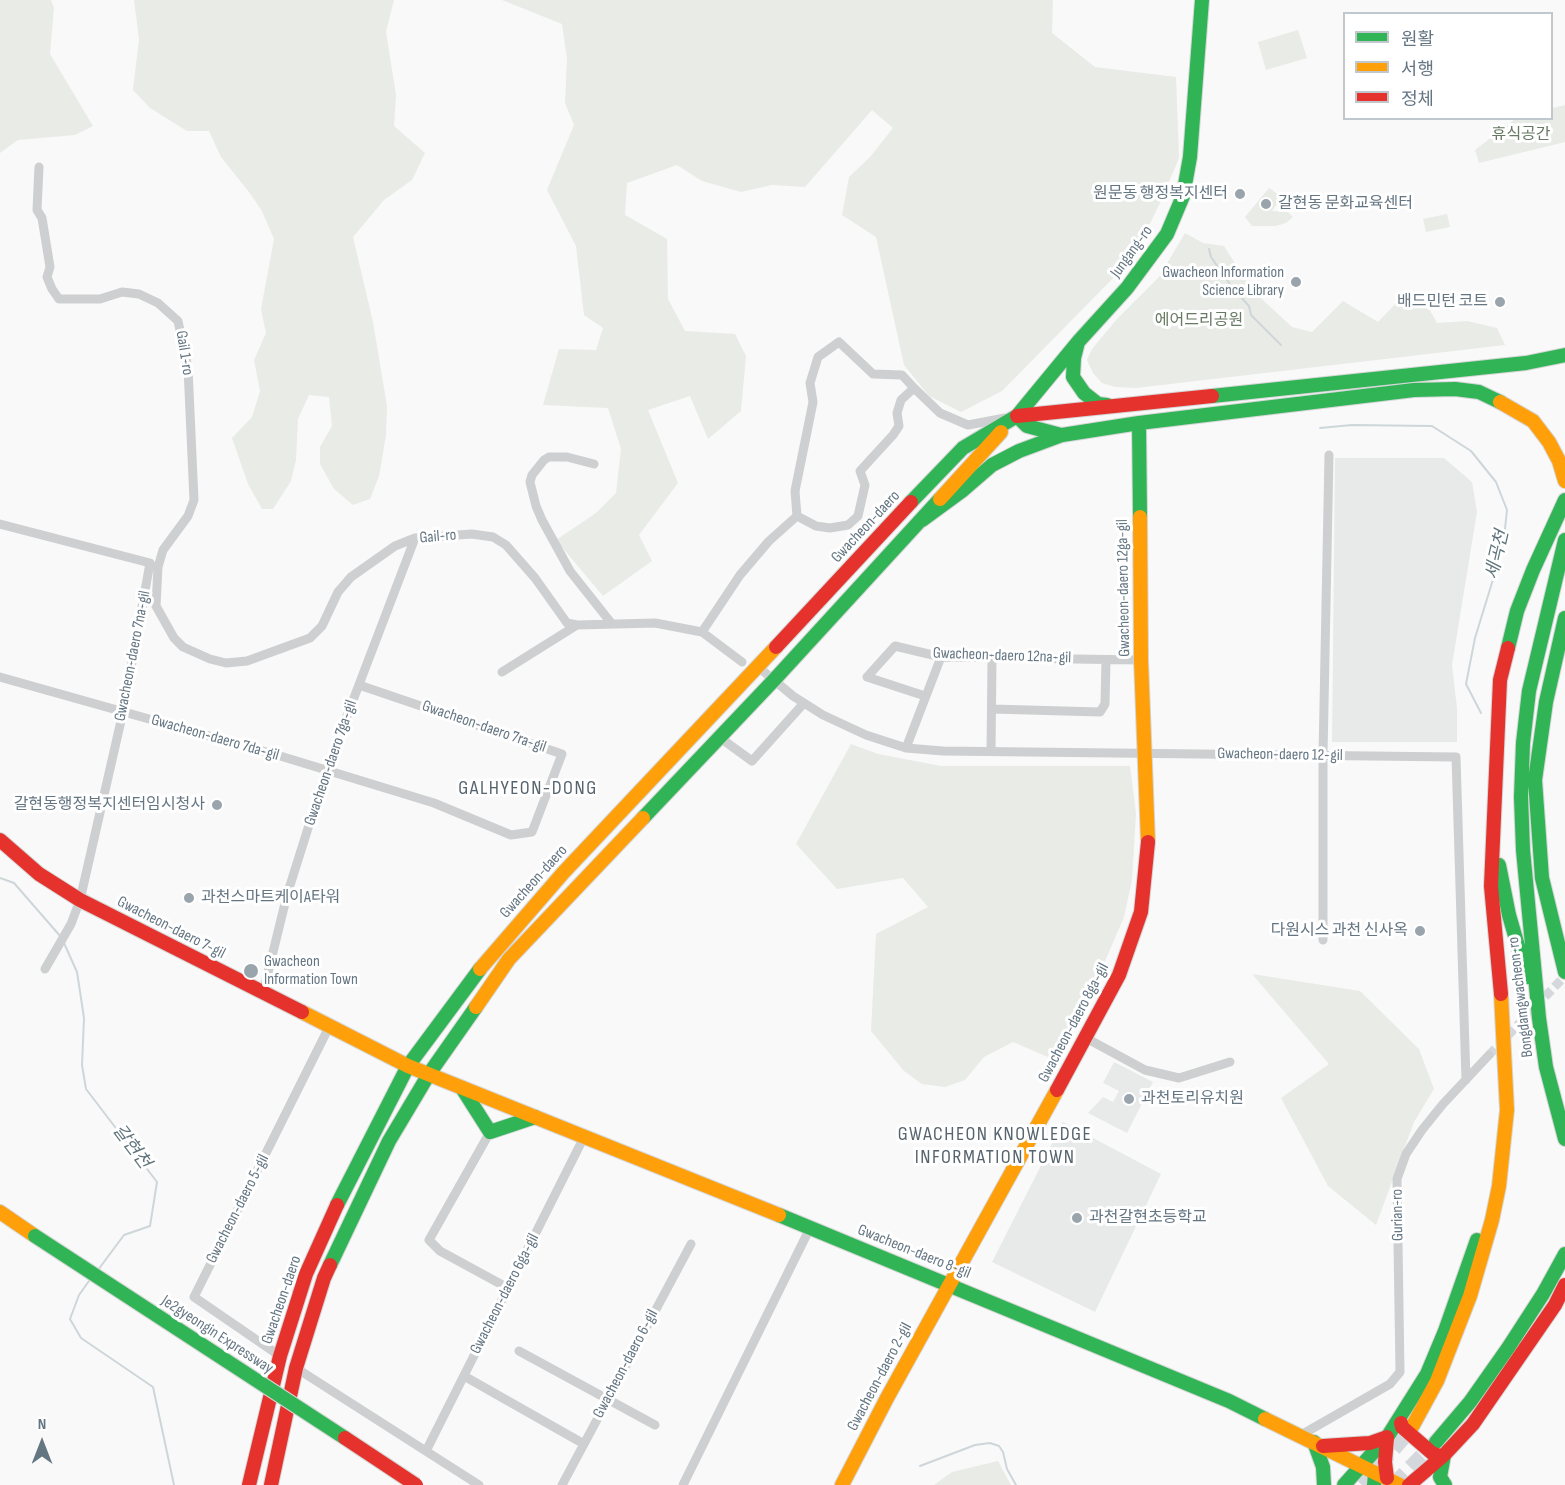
<!DOCTYPE html>
<meta charset="utf-8">
<style>
body{margin:0}
#map{position:relative;width:1565px;height:1485px;overflow:hidden;background:#f9f9f9;font-family:"Sofia Sans Condensed","Noto Sans KR",sans-serif}
canvas{display:block}
.legend{position:absolute;left:1343px;top:12px;width:210px;height:108px;box-sizing:border-box;background:#fff;border:2px solid #c1c8cd;margin:0;padding:8px 10px;list-style:none;font-size:18px;color:#657683}
.legend li{display:flex;align-items:center;gap:12px;height:30px}
.legend b{width:30px;border:2px solid #c1c8cd}
.north{position:absolute;left:12px;top:1413px;width:60px;height:60px;-webkit-text-stroke:4px #fff;paint-order:stroke;rotate:0deg;font-size:16px;font-weight:700;line-height:24px;text-align:center;color:#657683}
.north::after{content:'';display:block;margin:auto;width:21px;height:27px;background:#657683;clip-path:polygon(50% 0,100% 100%,50% 72%,0 100%)}
</style>
<div id="map">
<canvas width="1565" height="1485"></canvas>
<ul class="legend">
<li><b style="height:8px;background:#30b455"></b>원활</li>
<li><b style="height:8px;background:#ff9f0a"></b>서행</li>
<li><b style="height:8px;background:#e5322d"></b>정체</li>
</ul>
<div class="north">N</div>
</div>
<script>
const g = document.querySelector('canvas').getContext('2d');
g.lineJoin = 'round';
function fill(path, color) {
  g.fillStyle = color;
  g.fill(path, 'evenodd');
}
function poly(rows) {
  const path = new Path2D();
  for (const r of rows) {
    path.moveTo(r[0], r[1]);
    for (let i = 2; i < r.length; i += 2) path.lineTo(r[i], r[i + 1]);
  }
  return path;
}
function trace(path, color, width, dash) {
  g.strokeStyle = color;
  g.lineWidth = width;
  g.lineCap = dash ? 'butt' : 'round';
  g.setLineDash(dash || []);
  g.stroke(path);
}
function drawText(font, color, halo, rows, align = 'center') {
  g.font = font + ' "Sofia Sans Condensed","Noto Sans KR",sans-serif';
  g.lineWidth = 6;
  g.setLineDash([]);
  g.textBaseline = 'middle';
  g.strokeStyle = halo;
  g.fillStyle = color;
  for (const [text, x, y, turn = 0] of rows) {
    g.save();
    g.translate(x, y);
    g.rotate((+turn || 0) * Math.PI / 180);
    g.textAlign = isNaN(turn) ? turn : align;
    if (halo) g.strokeText(text, 0, 0);
    g.fillText(text, 0, 0);
    g.restore();
  }
}
fill(poly([
 [1335,458,1444,458,1472,482,1477,512,1452,665,1457,708,1457,742,1332,742],
 [1114,1062,1153,1082,1127,1133,1088,1113,1103,1097,1113,1102,1119,1091,1103,1083],
 [1063,1122,1161,1174,1095,1312,992,1262]
]), '#e8e9e9');
fill(poly([
 [0,0,51,0,54,8,50,54,93,126,75,135,18,140,0,153],
 [134,0,394,0,386,32,396,95,394,126,425,153,412,180,384,200,353,237,373,322,387,406,386,435,379,476,370,499,353,505,334,489,320,464,320,447,332,426,329,397,309,395,298,419,296,460,291,481,273,509,262,509,248,484,232,438,252,417,260,391,254,360,266,333,261,309,274,239,262,211,249,192,221,157,209,131,187,131,150,108,133,90,139,39],
 [502,0,1053,0,1052,33,1095,67,1176,77,1179,158,1161,201,1133,258,1002,391,961,412,929,396,904,365,876,237,842,215,849,177,870,157,893,128,872,110,805,187,772,185,741,192,702,181,677,165,627,183,625,215,667,239,668,299,685,331,735,334,746,356,741,411,708,439,690,396,648,410,678,483,639,535,652,561,603,596,556,540,596,513,616,493,621,449,608,408,543,405,559,349,596,350,603,328,584,315,576,246,547,190,574,125,565,103,567,59,562,24],
 [1298,30,1307,58,1266,70,1258,42],
 [1565,105,1565,142,1479,163,1475,150,1515,119,1552,118,1552,108],
 [1269,188,1282,197,1272,211,1288,212,1293,217,1286,223,1276,226,1252,226,1245,217],
 [1447,214,1450,227,1426,232,1423,219],
 [1185,233,1203,243,1224,246,1251,289,1292,327,1312,332,1343,301,1378,322,1399,300,1429,309,1437,323,1467,321,1497,328,1505,345,1136,388,1115,387,1102,383,1093,373,1087,360,1092,349,1117,319,1159,277],
 [851,744,878,754,941,766,1130,766,1136,814,1132,880,1124,917,1099,975,1055,1060,1013,1042,984,1057,965,1080,945,1087,922,1084,904,1071,871,1031,876,934,928,907,903,878,837,889,796,844],
 [1252,974,1360,991,1419,1049,1434,1089,1414,1122,1376,1225,1328,1186,1281,1098,1329,1064],
 [998,1461,1011,1485,934,1485,952,1472]
]), '#e8ebe6');
trace(poly([
 [1209,249,1211,257,1232,287,1249,306,1251,315,1281,345],
 [1320,428,1352,425,1432,426,1471,451,1496,482,1507,510,1503,547,1475,638,1466,684,1481,713],
 [0,878,14,883,61,937],
 [64,943,77,972,84,1018,82,1065,86,1089,157,1182,150,1226,124,1235,98,1270],
 [89,1281,79,1295,70,1319,81,1338,153,1387,174,1485],
 [920,1466,975,1445,990,1443,999,1446,1003,1452,1007,1469,1016,1485]
]), '#ced6d9', 2);
trace(poly([
 [1489,1055,1565,976]
]), '#d4d8dc', 9, [9, 4.5]);
trace(poly([
 [1362,1485,1412,1427],
 [1394,1485,1436,1442]
]), '#d4d8dc', 16, [16, 8]);
const fast = poly([
 [1078,342,1074,358,1073,377,1084,393,1098,404,1107,405],
 [1212,396,1526,363,1565,355],
 [1017,416,1078,342,1127,288,1167,234,1183,196,1190,157,1202,0],
 [1017,416,1027,426,1061,435],
 [1139,423,1140,517],
 [911,502,963,448,1017,416],
 [922,520,963,490,992,465,1019,451,1062,435,1139,423,1414,390,1455,389,1479,392,1500,402],
 [1565,540,1529,691,1523,743,1521,797,1523,850,1539,1018,1546,1067,1565,1139],
 [1565,618,1546,702,1535,780,1542,878,1565,972],
 [1508,648,1517,611,1533,570,1565,500],
 [643,818,774,680,940,499],
 [1499,865,1509,915,1527,977],
 [462,1088,490,1132,535,1117],
 [337,1205,408,1066,480,969],
 [779,1215,1229,1401,1265,1419],
 [330,1265,389,1141,429,1074,476,1007],
 [1314,1442,1323,1467,1324,1485],
 [1436,1442,1470,1402,1508,1348,1543,1294,1565,1254],
 [1444,1455,1440,1477,1445,1485],
 [1344,1485,1388,1436,1427,1374,1445,1331,1477,1240],
 [1374,1485,1375,1473]
]);
const slow = poly([
 [1500,402,1533,421,1549,442,1559,461,1565,481],
 [940,499,1001,432],
 [1140,517,1141,660,1148,842],
 [480,969,563,873,776,647],
 [476,1007,509,959,643,818],
 [302,1012,408,1066,779,1215],
 [0,1212,35,1236],
 [1265,1419,1400,1485],
 [1412,1427,1437,1381,1470,1296,1492,1220,1499,1186,1507,1110,1501,994],
 [842,1485,887,1398,1057,1090]
]);
const jam = poly([
 [1017,416,1212,396],
 [776,647,911,502],
 [0,840,39,874,80,900,302,1012],
 [1501,994,1491,886,1500,680,1508,648],
 [1057,1090,1119,975,1141,912,1148,842],
 [1401,1423,1402,1427,1432,1453,1442,1457],
 [1387,1438,1385,1462,1387,1478],
 [1323,1446,1370,1443,1387,1437],
 [249,1485,280,1356,306,1274,337,1205],
 [271,1485,296,1368,324,1278,330,1265],
 [1409,1485,1444,1455,1473,1424,1555,1305,1565,1285]
]);
trace(fast, '#d5d6d7', 16);
trace(slow, '#d5d6d7', 16);
trace(jam, '#d5d6d7', 16);
trace(poly([
 [39,167,37,210,42,218,50,267,47,277,52,289,59,299,100,299,122,292,139,294,158,303,178,321,188,368,194,500,188,516,163,550,158,567,156,606,174,638,183,647,210,659,226,663,247,661,310,638,322,626,338,592,351,577,395,546,415,538,472,534,493,537,506,545,535,578,567,623,577,625,655,623,702,632,742,662],
 [594,464,567,457,549,457,544,460,532,475,530,482,536,506,542,520,570,571,612,624],
 [797,516,795,491,813,402,810,383,818,357,839,342,873,374,902,375,914,388],
 [0,524,150,563,123,712,80,900,71,924,45,969],
 [702,632,740,575,769,541,797,516,816,526,830,528,848,525,858,516,865,485,860,471,893,435,899,426,897,413,901,400,914,388,940,413,968,425,1005,418],
 [757,666,793,696,823,715,866,735,906,748,943,751,1456,757,1466,1080],
 [502,672,577,625],
 [0,677,277,755,434,803,511,835,532,832,562,754,359,685],
 [925,696,867,677,895,646,941,657,1141,660],
 [992,709,1100,712,1105,704,1106,660],
 [719,737,752,761,804,703],
 [906,748,941,657],
 [991,751,992,659],
 [1323,940,1323,755,1329,455],
 [263,993,287,895,326,771,415,538],
 [1086,1038,1145,1070,1179,1078,1230,1062],
 [490,1132,429,1240,440,1251,508,1288],
 [519,1351,655,1425],
 [280,1356,194,1297,329,1027],
 [296,1368,479,1485],
 [464,1376,584,1444],
 [1301,1435,1390,1384,1400,1372,1397,1179,1406,1154,1422,1130,1443,1104,1489,1055],
 [426,1451,584,1137],
 [562,1485,691,1244],
 [683,1485,810,1228]
]), '#cecfd0', 9);
trace(fast, '#30b455', 14);
trace(slow, '#ff9f0a', 14);
trace(jam, '#e5322d', 14);
const fastBridge = poly([
 [35,1236,345,1438]
]);
const jamBridge = poly([
 [345,1438,416,1485]
]);
trace(fastBridge, '#d5d6d6', 16, []);
trace(jamBridge, '#d5d6d6', 16, []);
trace(fastBridge, '#30b455', 14);
trace(jamBridge, '#e5322d', 14);
for (const [x, y, r, color] of [
 [1240,194,6,"#99a4ac"],
 [1266,204,6,"#99a4ac"],
 [1296,282,6,"#99a4ac"],
 [1500,302,6,"#99a4ac"],
 [217,805,6,"#99a4ac"],
 [189,898,6,"#99a4ac"],
 [1420,931,6,"#99a4ac"],
 [251,971,8,"#99a4ac"],
 [1129,1099,6,"#99a4ac"],
 [1077,1218,6,"#99a4ac"]
]) {
  const dot = new Path2D();
  dot.arc(x, y, r, 0, 2 * Math.PI);
  g.fillStyle = color;
  g.fill(dot);
  trace(dot, '#fff', 2);
}
drawText('16px', '#687a64', '#fff', [
 ["휴식공간",1521,135],
 ["에어드리공원",1199,321]
]);
drawText('16px', '#657683', '#fff', [
 ["원문동 행정복지센터",1228,194],
 ["갈현동 문화교육센터",1278,204,"left"],
 ["Gwacheon Information",1284,273],
 ["Science Library",1284,291],
 ["배드민턴 코트",1488,302],
 ["갈현동행정복지센터임시청사",205,805],
 ["과천스마트케이A타워",201,898,"left"],
 ["다원시스 과천 신사옥",1408,931],
 ["Gwacheon",264,962,"left"],
 ["Information Town",264,980,"left"],
 ["과천토리유치원",1141,1099,"left"],
 ["과천갈현초등학교",1089,1218,"left"]
], 'right');
drawText('16px', '#657683', '#fff', [
 ["Jungang-ro",1132,252,-54],
 ["Gail 1-ro",184,353,81],
 ["Gwacheon-daero",866,527,-47],
 ["Gail-ro",438,537,-5],
 ["Gwacheon-daero 12ga-gil",1124,588,-91],
 ["Gwacheon-daero 7na-gil",133,656,-79],
 ["Gwacheon-daero 12na-gil",1002,656,2],
 ["Gwacheon-daero 7ra-gil",484,727,19],
 ["Gwacheon-daero 7da-gil",215,738,16],
 ["Gwacheon-daero 12-gil",1280,755,1],
 ["Gwacheon-daero 7ga-gil",331,763,-71],
 ["Gwacheon-daero",534,882,-48],
 ["Gwacheon-daero 7-gil",171,928,27],
 ["Bongdamgwacheon-ro",1521,997,-97],
 ["Gwacheon-daero 8ga-gil",1074,1023,-62],
 ["Gwacheon-daero 5-gil",238,1209,-63],
 ["Gurian-ro",1398,1215,-91],
 ["Gwacheon-daero 8-gil",914,1252,22],
 ["Gwacheon-daero 6ga-gil",505,1294,-63],
 ["Gwacheon-daero",282,1300,-71],
 ["Je2gyeongin Expressway",217,1335,33],
 ["Gwacheon-daero 6-gil",626,1364,-62],
 ["Gwacheon-daero 2-gil",880,1377,-62]
]);
drawText('italic 18px', '#60757c', '#fff', [
 ["세곡천",1498,555,-77],
 ["갈현천",131,1147,53]
]);
g.letterSpacing = '1.5px';
drawText('20px', '#57646e', '#fff', [
 ["GALHYEON-DONG",528,789],
 ["GWACHEON KNOWLEDGE",995,1135],
 ["INFORMATION TOWN",995,1158]
]);
g.letterSpacing = '0px';
</script>
